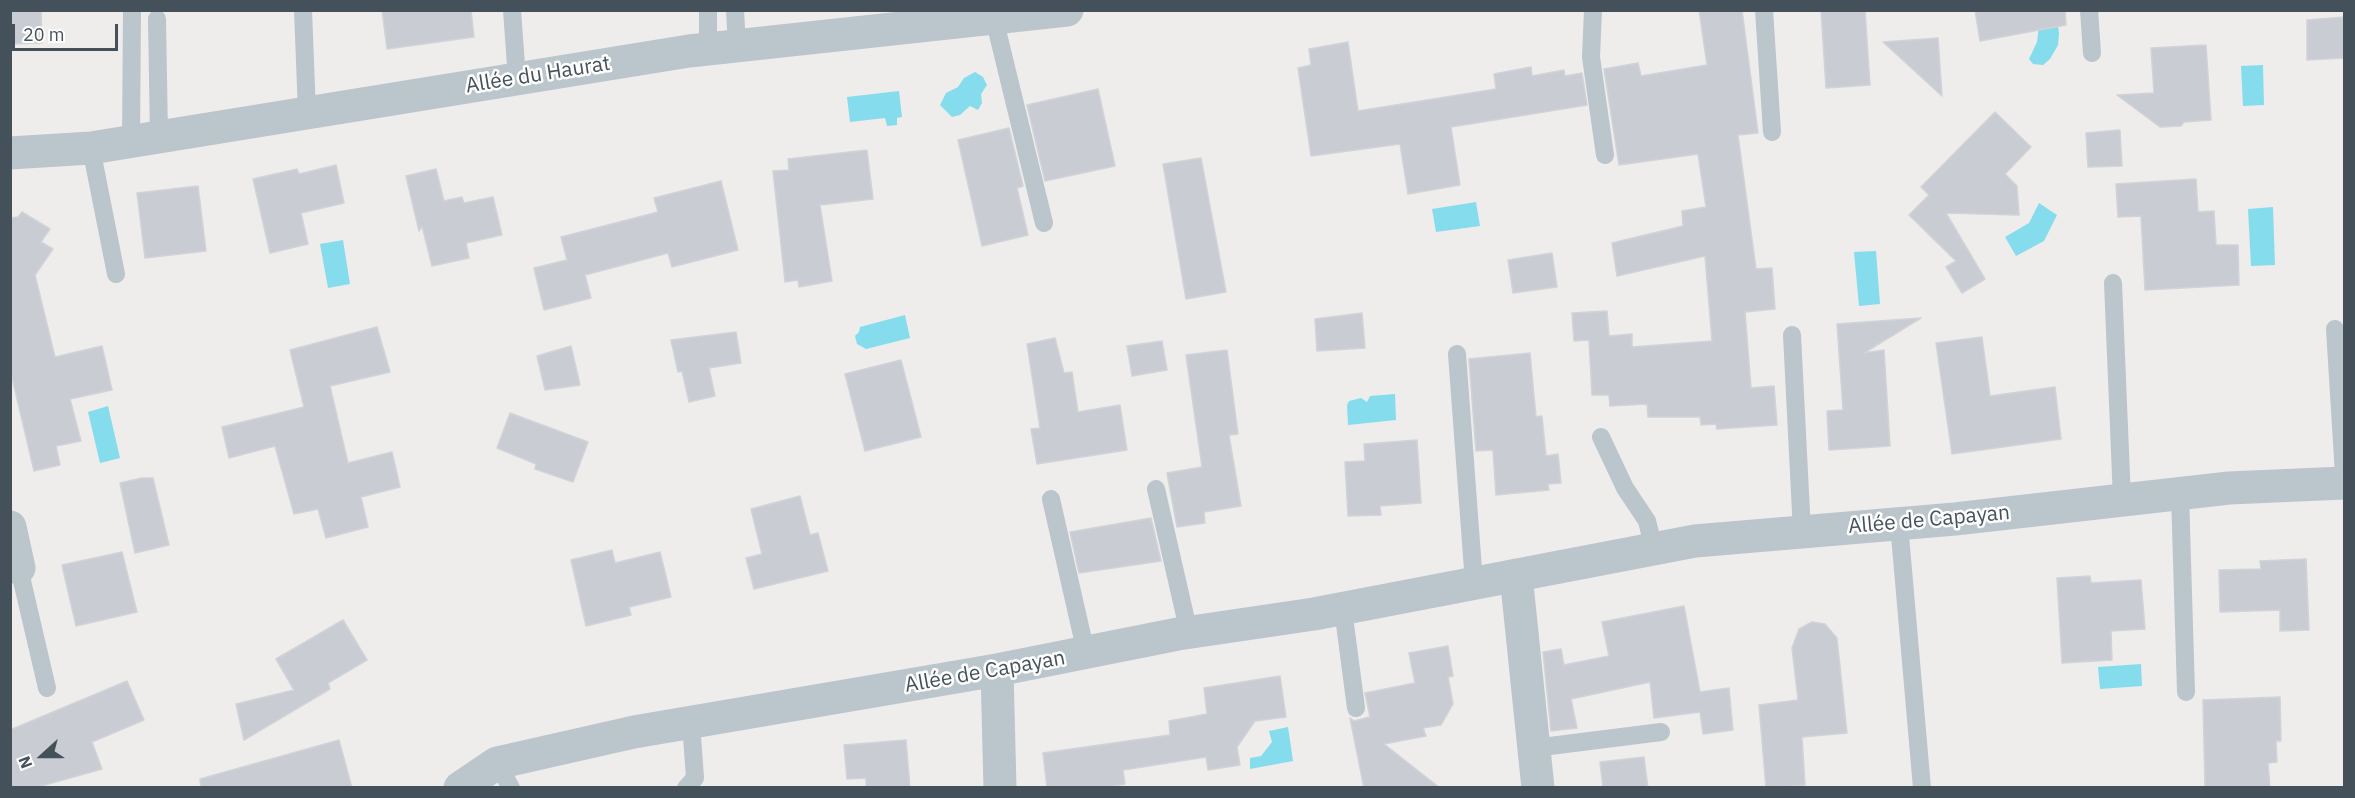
<!DOCTYPE html>
<meta charset="utf-8">
<style>
body{margin:0}
#map{position:relative;width:2355px;height:798px;overflow:hidden;background:#efecec;font-family:"IBM Plex Sans",sans-serif}
canvas{display:block}
.frame{position:absolute;inset:0;border:12px solid #45515a;pointer-events:none}
.north{position:absolute;left:12px;top:726px;width:60px;height:60px;-webkit-text-stroke:4px #fff;paint-order:stroke;rotate:249deg;font-size:16px;font-weight:700;line-height:24px;text-align:center;color:#45515a}
.north::after{content:'';display:block;margin:auto;width:21px;height:27px;background:#45515a;clip-path:polygon(50% 0,100% 100%,50% 72%,0 100%)}
.scale{position:absolute;left:12px;top:24px;width:106px;height:27px;box-sizing:border-box;border:3px solid #45515a;border-top:0;padding-left:8px;font-size:18px;line-height:21px;white-space:nowrap;color:#45515a;-webkit-text-stroke:4px #fff;paint-order:stroke}
</style>
<div id="map">
<canvas width="2355" height="798"></canvas>
<div class="frame"></div>
<div class="north">N</div>
<div class="scale">20 m</div>
</div>
<script>
const g = document.querySelector('canvas').getContext('2d');
g.lineJoin = 'round';
function fill(path, color) {
  g.fillStyle = color;
  g.fill(path, 'evenodd');
}
function poly(rows) {
  const path = new Path2D();
  for (const r of rows) {
    path.moveTo(r[0], r[1]);
    for (let i = 2; i < r.length; i += 2) path.lineTo(r[i], r[i + 1]);
  }
  return path;
}
function trace(path, color, width, dash) {
  g.strokeStyle = color;
  g.lineWidth = width;
  g.lineCap = dash ? 'butt' : 'round';
  g.setLineDash(dash || []);
  g.stroke(path);
}
function drawText(font, color, halo, rows, align = 'center') {
  g.font = font + ' "IBM Plex Sans",sans-serif';
  g.lineWidth = 5;
  g.setLineDash([]);
  g.textBaseline = 'middle';
  g.strokeStyle = halo;
  g.fillStyle = color;
  for (const [text, x, y, turn = 0] of rows) {
    g.save();
    g.translate(x, y);
    g.rotate((+turn || 0) * Math.PI / 180);
    g.textAlign = isNaN(turn) ? turn : align;
    if (halo) g.strokeText(text, 0, 0);
    g.fillText(text, 0, 0);
    g.restore();
  }
}
fill(poly([
 [2039,25,2058,26,2059,34,2058,45,2050,59,2043,65,2033,64,2029,59,2037,42],
 [2263,65,2264,105,2243,106,2241,66],
 [975,72,983,77,987,85,981,94,982,103,978,110,970,106,960,115,952,117,940,105,946,93,958,87,964,78],
 [899,91,902,117,897,118,897,125,887,126,885,118,850,122,847,97],
 [1476,202,1480,226,1436,232,1432,209],
 [2039,203,2057,215,2044,241,2016,256,2005,237,2029,223],
 [2273,207,2275,265,2251,266,2248,209],
 [343,240,350,284,328,288,320,244],
 [1876,251,1880,304,1859,306,1854,252],
 [905,315,910,338,866,349,857,344,855,336,859,332,860,327],
 [1395,394,1396,420,1348,425,1347,405,1349,401,1361,398,1367,402,1370,396],
 [108,406,120,458,100,463,88,412],
 [2141,664,2142,686,2100,689,2098,667],
 [1288,727,1293,761,1250,769,1250,758,1261,756,1272,742,1269,731]
]), '#85dcec');
const building = poly([
 [10,10,41,10,42,43,10,44,10,10],
 [382,10,471,10,474,37,387,49,382,10],
 [1699,10,1742,10,1758,133,1738,135,1756,269,1772,268,1775,309,1745,312,1751,388,1774,386,1777,425,1717,429,1716,424,1701,425,1700,417,1648,417,1647,404,1610,406,1609,395,1592,395,1589,340,1574,341,1572,313,1607,311,1609,336,1632,334,1632,347,1712,341,1705,256,1617,276,1612,243,1683,226,1682,211,1706,207,1698,154,1619,165,1604,69,1638,63,1641,76,1707,65,1699,10],
 [1821,10,1865,10,1870,85,1826,88,1821,10],
 [1975,10,2065,10,2066,25,1980,41,1975,10],
 [2344,17,2344,58,2307,60,2307,20,2344,17],
 [1938,38,1942,96,1883,42,1938,38],
 [1348,42,1358,111,1496,89,1494,74,1531,67,1532,76,1564,70,1565,76,1582,73,1587,105,1451,127,1460,185,1408,194,1400,144,1311,156,1298,68,1311,65,1309,49,1348,42],
 [2206,45,2211,120,2184,122,2181,126,2160,127,2117,95,2154,93,2151,48,2206,45],
 [1098,89,1115,166,1045,181,1027,105,1098,89],
 [1995,112,2031,147,2005,174,2017,186,2019,215,1946,213,1985,279,1962,293,1946,267,1956,261,1909,215,1929,195,1921,187,1995,112],
 [1009,128,1023,186,1017,188,1028,235,982,246,958,140,1009,128],
 [2120,130,2122,166,2088,167,2086,133,2120,130],
 [867,150,873,199,820,205,832,281,799,287,798,280,785,282,773,171,789,170,788,159,867,150],
 [1201,158,1226,292,1186,299,1163,164,1201,158],
 [336,165,344,203,301,213,308,244,270,253,253,179,297,169,299,174,336,165],
 [436,169,444,201,462,197,464,203,493,197,502,235,466,243,469,258,432,266,422,226,419,231,406,176,436,169],
 [2196,179,2198,212,2214,211,2216,245,2238,245,2239,285,2145,290,2141,216,2118,217,2116,184,2196,179],
 [721,181,738,250,672,267,668,253,585,275,591,298,544,310,534,268,567,260,561,237,658,212,654,198,721,181],
 [198,186,206,251,145,258,137,193,198,186],
 [22,212,50,229,41,242,53,249,35,275,55,357,102,346,112,390,70,399,81,441,56,446,60,465,34,471,10,369,10,218,18,217,22,212],
 [1552,253,1557,287,1513,293,1508,260,1552,253],
 [1362,313,1365,348,1317,351,1315,319,1362,313],
 [1921,318,1864,353,1884,350,1890,446,1829,450,1827,411,1843,410,1837,324,1921,318],
 [377,327,390,372,330,386,348,463,392,452,400,487,361,497,368,527,326,538,318,509,294,514,275,446,229,458,222,427,304,407,290,350,377,327],
 [736,332,741,363,709,368,715,396,689,402,682,371,678,372,671,340,736,332],
 [1982,337,1990,396,2055,387,2061,439,1952,454,1936,343,1982,337],
 [1055,338,1064,373,1072,372,1078,412,1120,405,1127,450,1037,464,1031,429,1040,428,1027,344,1055,338],
 [1162,341,1167,370,1132,376,1127,346,1162,341],
 [571,346,580,385,545,390,537,356,571,346],
 [1227,350,1238,434,1229,435,1241,506,1204,512,1205,523,1177,527,1167,473,1202,467,1186,355,1227,350],
 [1530,353,1536,417,1542,416,1546,456,1558,454,1561,483,1548,484,1549,490,1496,495,1493,450,1476,451,1469,359,1530,353],
 [901,360,921,437,865,451,845,374,901,360],
 [510,413,588,442,573,482,535,469,536,464,497,448,510,413],
 [1417,440,1421,503,1380,506,1381,515,1348,516,1345,462,1365,461,1364,444,1417,440],
 [142,478,153,478,169,545,135,553,120,483,142,478],
 [800,496,810,535,818,533,828,571,754,589,746,558,762,554,751,509,800,496],
 [1151,518,1161,561,1079,573,1070,532,1151,518],
 [612,550,615,563,660,552,671,597,629,607,631,615,586,626,571,560,612,550],
 [122,552,137,612,76,626,62,565,122,552],
 [2306,559,2309,630,2280,631,2280,610,2220,612,2219,570,2261,569,2260,561,2306,559],
 [2090,576,2091,583,2141,580,2145,629,2111,631,2112,660,2062,663,2057,578,2090,576],
 [1684,606,1700,692,1729,688,1733,730,1703,734,1700,712,1654,718,1650,682,1571,699,1577,728,1551,731,1543,652,1561,649,1564,665,1609,656,1602,622,1684,606],
 [343,620,367,660,328,683,330,689,244,740,236,704,294,690,276,659,343,620],
 [1812,622,1825,624,1837,638,1847,733,1802,737,1805,785,1766,788,1759,705,1798,700,1792,648,1799,629,1812,622],
 [1448,646,1453,676,1448,677,1453,704,1441,725,1423,728,1426,736,1384,744,1440,788,1364,788,1350,718,1354,721,1370,717,1365,693,1415,683,1409,653,1448,646],
 [1280,676,1286,717,1255,721,1237,747,1240,765,1208,770,1206,757,1123,770,1125,784,1101,788,1047,788,1043,753,1170,735,1169,721,1207,714,1204,688,1280,676],
 [127,681,144,720,92,742,102,769,34,788,10,788,10,730,127,681],
 [2280,697,2281,741,2276,741,2277,762,2268,763,2270,788,2205,788,2203,700,2280,697],
 [339,740,352,788,201,788,200,779,339,740],
 [906,740,910,788,866,788,866,778,847,779,844,745,906,740],
 [1644,757,1648,788,1603,788,1600,762,1644,757]
]);
fill(building, '#c9ccd2');
trace(building, '#d0d3d8', 1.5);
trace(poly([
 [303,10,307,113],
 [512,10,517,79],
 [708,10,708,48],
 [735,10,737,46],
 [1593,10,1591,57,1605,155],
 [1764,10,1772,132],
 [2089,10,2092,53],
 [994,18,1044,223],
 [157,19,159,137],
 [131,141,132,10],
 [91,148,116,274],
 [2113,283,2122,500],
 [2335,329,2344,475],
 [1792,335,1802,532],
 [1457,354,1474,583],
 [1601,437,1625,488,1647,521,1654,549],
 [1156,489,1189,633],
 [2180,494,2186,692],
 [1051,499,1086,653],
 [1899,524,1922,788],
 [19,568,47,688],
 [1343,609,1356,708],
 [1534,748,1661,732],
 [497,763,511,788],
 [686,788,695,778,691,723]
]), '#bac5cc', 18);
trace(poly([
 [10,153,91,148,689,51,1067,10],
 [10,527,19,568],
 [1516,575,1538,788],
 [997,670,1000,788],
 [460,788,497,763,634,732,997,670,1178,634,1314,614,1695,541,1955,519,2229,488,2344,483]
]), '#bac5cc', 33);
drawText('21px', '#45515a', '#fff', [
 ["Allée du Haurat",538,75,-9],
 ["Allée de Capayan",1929,520,-5],
 ["Allée de Capayan",985,672,-10]
]);
</script>
